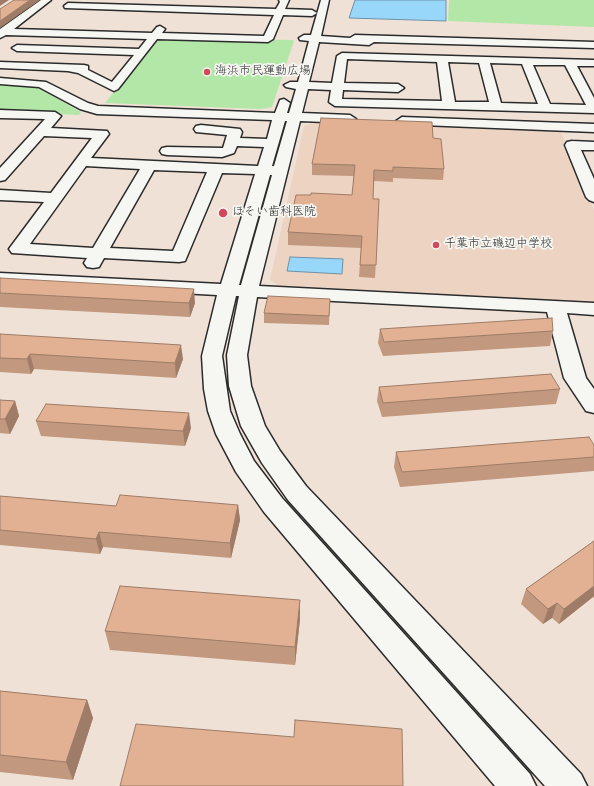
<!DOCTYPE html>
<meta charset="utf-8">
<style>
body{margin:0}
canvas{display:block;background:#f0e1d6}
</style>
<canvas width="594" height="786"></canvas>
<script>
const g = document.querySelector('canvas').getContext('2d');
g.lineJoin = 'round';
function fill(path, color) {
  g.fillStyle = color;
  g.fill(path, 'evenodd');
}
function poly(rows) {
  const path = new Path2D();
  for (const r of rows) {
    path.moveTo(r[0], r[1]);
    for (let i = 2; i < r.length; i += 2) path.lineTo(r[i], r[i + 1]);
  }
  return path;
}
function trace(path, color, width, dash) {
  g.strokeStyle = color;
  g.lineWidth = width;
  g.lineCap = dash ? 'butt' : 'round';
  g.setLineDash(dash || []);
  g.stroke(path);
}
function drawText(font, color, halo, rows, align = 'center') {
  g.font = font + ' Dekko,"Klee One",sans-serif';
  g.lineWidth = 3.5;
  g.setLineDash([]);
  g.textBaseline = 'middle';
  g.strokeStyle = halo;
  g.fillStyle = color;
  for (const [text, x, y, turn = 0] of rows) {
    g.save();
    g.translate(x, y);
    g.rotate((+turn || 0) * Math.PI / 180);
    g.textAlign = isNaN(turn) ? turn : align;
    if (halo) g.strokeText(text, 0, 0);
    g.fillText(text, 0, 0);
    g.restore();
  }
}
fill(poly([
 [314,123,561,132,594,210,594,302,278,285,270,280,304,126]
]), '#ecd3c2');
fill(poly([
 [449,0,594,0,594,27,448,21],
 [160,37,292,40,294,41,272,107,261,109,105,103,157,38],
 [0,85,27,86,38,88,81,112,79,115,0,111]
]), '#b3e7a8');
const water = poly([
 [355,0,446,0,446,21,349,18,355,0],
 [290,257,343,259,342,274,287,271,290,257]
]);
fill(water, '#99d7fa');
trace(water, '#6d92a7', 1);
const minor = poly([
 [41,0,51,0,14,29,152,33,157,27,160,26,165,29,162,33,264,36,274,15,65,8,64,6,68,3,276,9,280,2,279,0,289,0,285,9,312,10,317,13,312,16,283,15,273,39,268,42,157,39,118,89,114,91,78,73,68,71,0,68,0,62,84,65,88,66,88,70,112,82,134,55,17,51,12,48,17,45,139,49,147,39,6,35,0,38,0,29,41,0],
 [321,0,329,0,321,36,350,38,355,35,594,42,594,48,374,42,369,45,319,42,309,82,332,83,337,56,342,53,594,60,594,66,577,66,594,98,594,113,335,106,329,102,331,90,308,89,302,113,350,115,356,119,350,123,300,121,259,286,594,303,594,315,567,313,586,378,594,389,594,413,586,411,564,378,547,312,257,297,247,355,251,386,265,426,280,451,306,486,581,774,587,786,545,786,288,500,262,463,241,426,229,386,227,355,239,296,236,296,222,356,230,411,240,434,254,461,282,498,530,774,536,786,495,786,264,512,236,472,216,434,208,411,204,389,202,356,217,295,0,283,0,273,221,284,255,174,222,173,185,261,179,262,104,258,99,267,93,268,87,267,84,263,87,258,12,253,9,249,44,202,0,200,0,190,51,193,92,138,44,136,5,180,0,181,0,168,45,119,0,118,0,110,55,112,61,116,51,128,107,131,109,134,91,158,258,166,264,147,237,146,234,153,222,157,167,155,162,154,160,151,162,148,167,147,223,148,227,135,196,132,194,129,196,126,201,125,240,129,242,132,240,138,267,139,272,120,97,114,80,109,39,87,0,84,0,78,46,82,88,103,98,106,275,113,280,100,284,99,290,103,287,113,289,113,296,89,286,87,284,85,290,82,298,82,309,41,300,40,299,38,304,35,311,35,321,0],
 [347,59,437,62,442,101,342,99,343,90,398,92,404,88,398,84,344,83,347,59],
 [448,62,479,63,489,102,455,102,448,62],
 [490,63,522,64,538,104,501,103,490,63],
 [533,65,565,65,586,105,550,104,533,65],
 [285,121,287,121,274,166,272,166,285,121],
 [86,166,140,169,93,248,30,244,86,166],
 [154,170,207,172,173,251,110,248,154,170],
 [270,175,272,175,241,285,239,285,270,175],
 [402,117,594,124,594,132,397,124,396,121,402,117],
 [572,141,594,142,594,150,581,150,594,179,594,202,589,200,586,197,565,145,567,142,572,141]
]);
trace(minor, '#2b2b2b', 3);
fill(minor, '#f6f6f2');
fill(poly([
 [433,138,444,169,443,180,393,178,393,182,374,181,373,199,379,199,375,278,359,277,361,248,288,245,288,232,352,195,354,176,312,175,312,164],
 [0,278,195,303,190,317,0,307],
 [330,299,329,325,264,323,264,313],
 [380,329,553,331,550,346,383,356,378,343],
 [0,334,183,359,176,378,34,369,31,374,0,372],
 [379,387,560,389,556,404,382,417,377,401],
 [0,400,15,401,19,416,10,434,0,433],
 [36,421,191,428,185,446,41,436],
 [594,445,594,471,400,487,394,467,396,452],
 [0,496,116,506,238,505,240,520,231,558,103,547,100,554,0,545],
 [594,541,594,598,593,597,559,624,552,618,543,624,521,604,526,589],
 [300,600,300,619,295,665,110,650,105,631],
 [0,691,87,700,93,718,73,780,0,772]
]), '#c2987e');
fill(poly([
 [0,0,9,0,0,6],
 [30,0,40,0,0,28,0,21],
 [194,289,195,303,190,317,189,303],
 [181,345,183,359,176,378,175,363],
 [30,354,34,369,31,374,27,359],
 [15,401,19,416,10,434,5,419],
 [189,413,191,428,185,446,183,431],
 [238,505,240,520,231,558,230,543],
 [99,532,103,547,100,554,96,539],
 [594,586,594,595,593,597,559,624,564,609],
 [300,600,300,619,295,665,295,647],
 [557,603,552,618,543,624,548,609],
 [87,700,93,718,73,780,66,762]
]), '#9e7c67');
const building = poly([
 [14,0,30,0,0,21,0,9,14,0],
 [321,118,432,122,433,138,441,139,444,169,393,167,393,171,374,170,373,199,379,199,376,265,360,265,362,236,288,232,296,195,311,195,311,193,352,195,355,165,312,164,321,118],
 [0,278,194,289,189,303,0,293,0,278],
 [268,296,330,299,329,316,264,313,268,296],
 [552,318,553,331,384,342,380,329,552,318],
 [0,334,181,345,175,363,30,354,27,359,0,358,0,334],
 [551,374,560,389,383,403,379,387,551,374],
 [0,400,15,401,5,419,0,419,0,400],
 [46,404,189,413,183,431,36,421,46,404],
 [589,437,594,445,594,457,402,472,396,452,589,437],
 [120,495,238,505,230,543,99,532,96,539,0,530,0,496,116,506,120,495],
 [594,541,594,586,564,609,557,603,548,609,526,589,594,541],
 [120,586,300,600,295,647,105,631,120,586],
 [0,691,87,700,66,762,0,755,0,691],
 [295,720,402,729,403,786,120,786,136,724,294,737,295,720]
]);
fill(building, '#e2b193');
trace(building, '#9e7c67', 1);
for (const [x, y, r, color] of [
 [207,72,4,"#d1495b"],
 [223,213,5,"#d1495b"],
 [436,245,4,"#d1495b"]
]) {
  const dot = new Path2D();
  dot.arc(x, y, r, 0, 2 * Math.PI);
  g.fillStyle = color;
  g.fill(dot);
  trace(dot, '#f6f6f2', 1.5);
}
drawText('12px', '#2b2b2b', '#f6f6f2', [
 ["海浜市民運動広場",215,72],
 ["ほそい歯科医院",232,213],
 ["千葉市立磯辺中学校",444,245]
], 'left');
</script>
